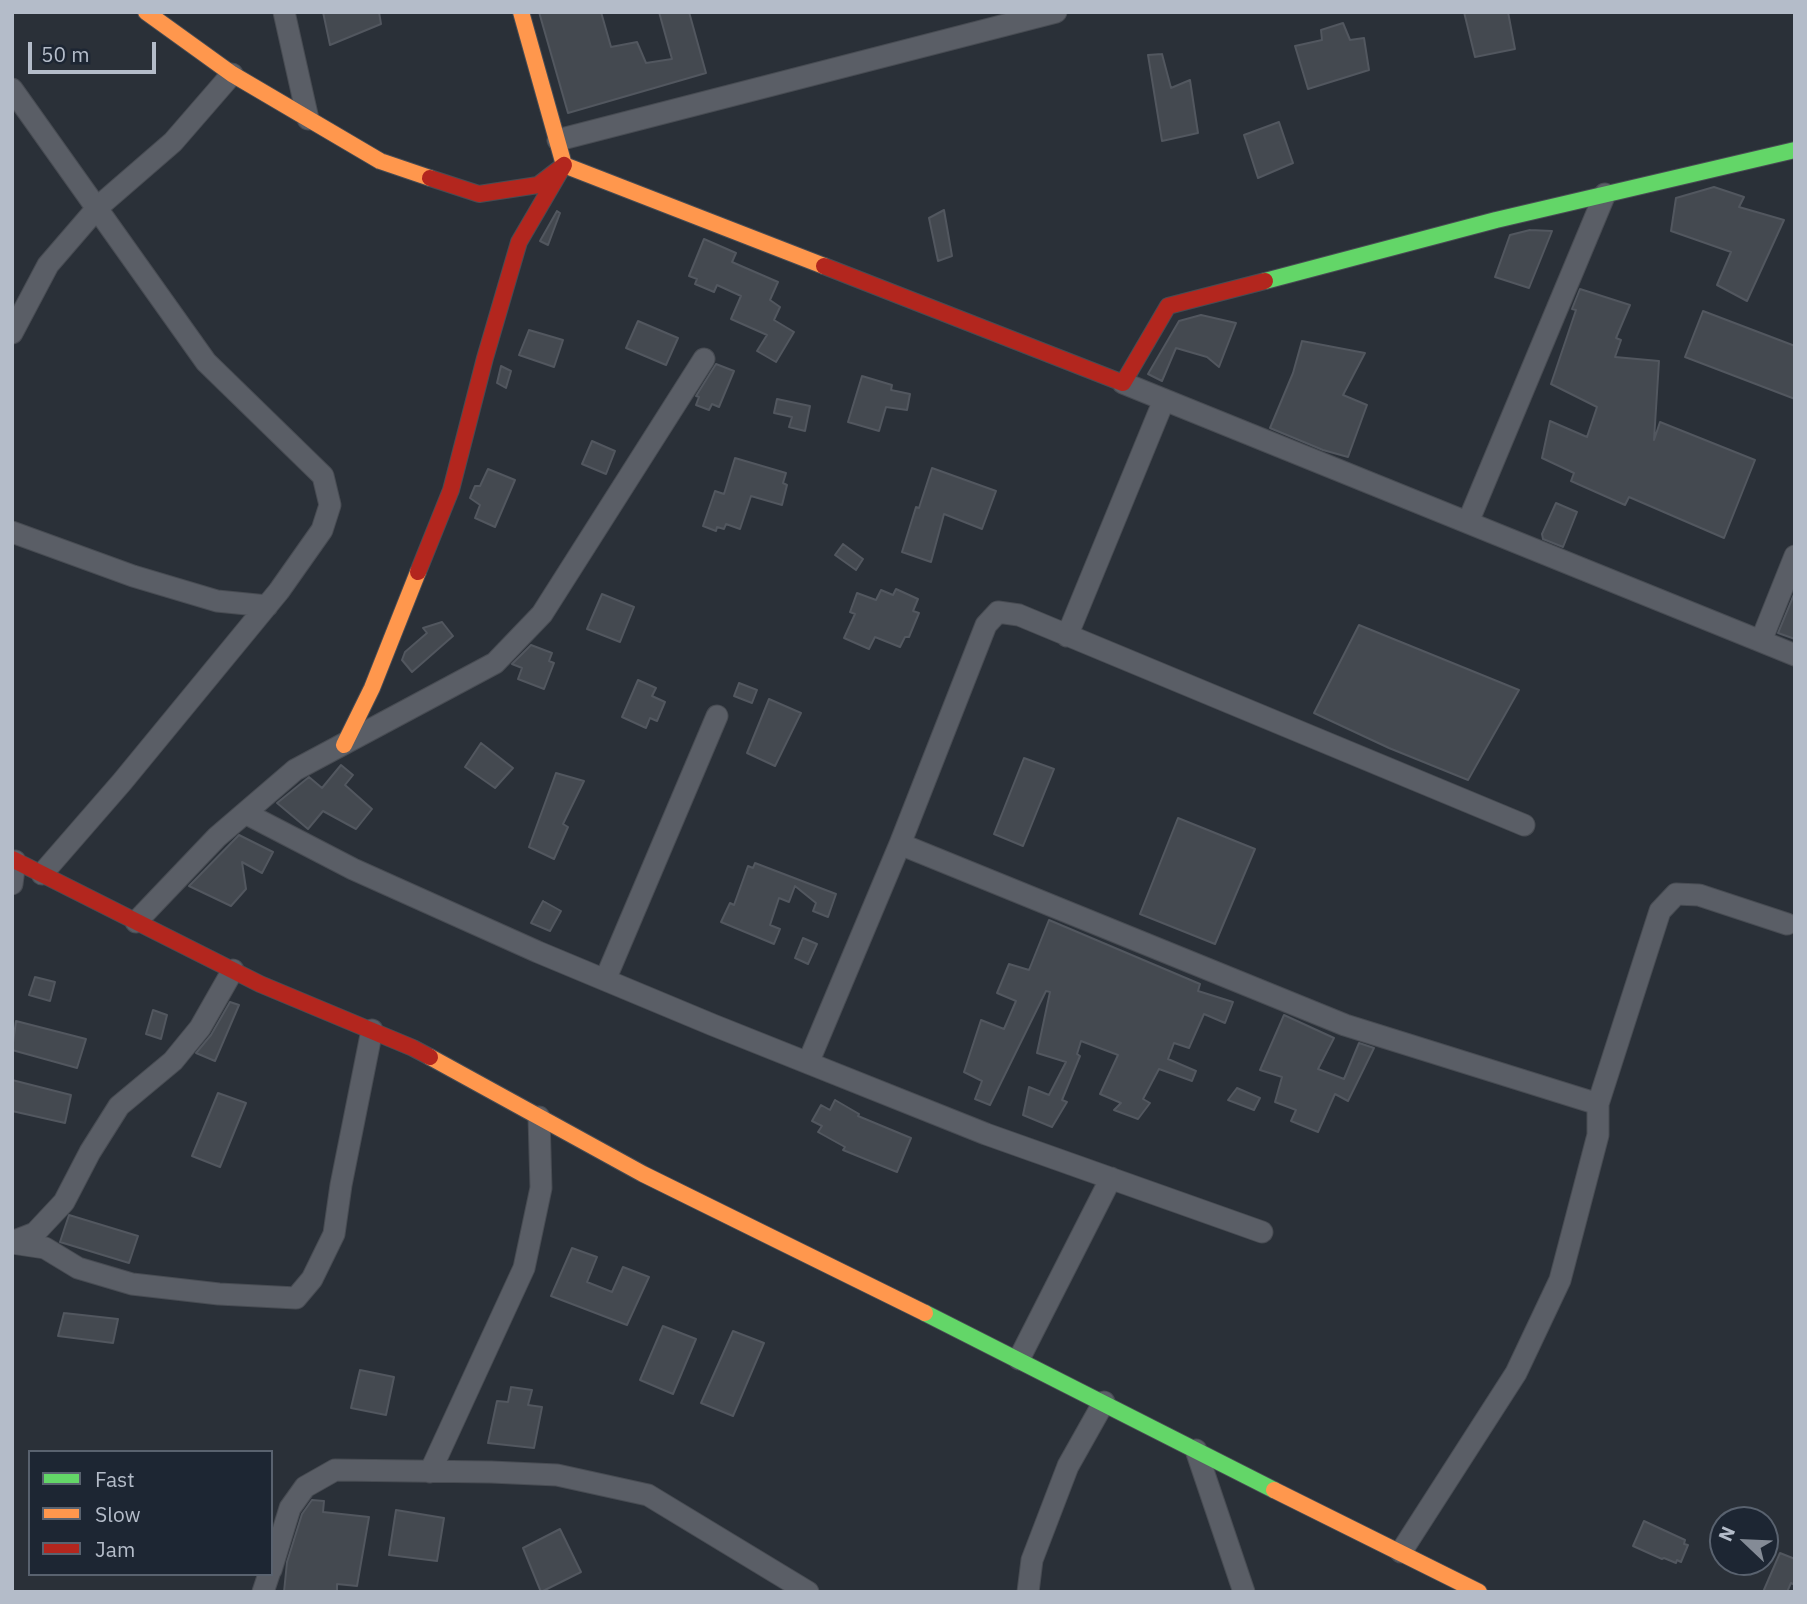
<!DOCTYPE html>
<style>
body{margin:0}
#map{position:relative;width:1807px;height:1604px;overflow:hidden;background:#2a3038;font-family:"IBM Plex Sans",sans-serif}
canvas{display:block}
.frame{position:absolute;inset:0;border:14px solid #b4bcc9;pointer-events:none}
.legend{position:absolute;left:28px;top:1450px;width:245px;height:126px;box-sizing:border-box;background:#1d2633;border:2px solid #59626f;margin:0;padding:9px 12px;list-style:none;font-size:21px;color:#b4bcc9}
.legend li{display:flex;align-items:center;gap:14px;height:35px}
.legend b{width:35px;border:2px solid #59626f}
.north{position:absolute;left:1709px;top:1506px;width:70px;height:70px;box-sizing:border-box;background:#1d2633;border:2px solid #59626f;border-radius:50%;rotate:293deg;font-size:19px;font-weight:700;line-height:28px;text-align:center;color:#b4bcc9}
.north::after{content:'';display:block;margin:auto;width:24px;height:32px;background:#848b96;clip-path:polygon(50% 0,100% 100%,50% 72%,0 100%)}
.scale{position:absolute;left:28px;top:42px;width:128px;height:32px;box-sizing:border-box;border:4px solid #b4bcc9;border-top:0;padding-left:9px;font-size:21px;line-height:24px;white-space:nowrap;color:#b4bcc9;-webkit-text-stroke:5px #1d2633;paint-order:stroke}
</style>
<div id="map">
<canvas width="1807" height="1604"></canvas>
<div class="frame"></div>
<ul class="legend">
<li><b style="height:9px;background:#63d668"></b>Fast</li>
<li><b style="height:9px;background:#ff974d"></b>Slow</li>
<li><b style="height:9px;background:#b3261e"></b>Jam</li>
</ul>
<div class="north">N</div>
<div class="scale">50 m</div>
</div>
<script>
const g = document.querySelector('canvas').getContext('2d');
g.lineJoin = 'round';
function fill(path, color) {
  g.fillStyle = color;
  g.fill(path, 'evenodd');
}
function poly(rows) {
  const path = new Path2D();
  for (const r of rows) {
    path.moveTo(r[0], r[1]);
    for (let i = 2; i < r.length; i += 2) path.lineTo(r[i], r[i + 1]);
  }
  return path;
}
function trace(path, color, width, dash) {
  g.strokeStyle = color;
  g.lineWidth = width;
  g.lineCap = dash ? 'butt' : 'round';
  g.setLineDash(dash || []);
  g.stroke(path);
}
const building = poly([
 [323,12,379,12,381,24,330,45,323,12],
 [539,12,601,12,611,47,637,42,646,63,672,59,659,12,689,12,706,73,568,113,539,12],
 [1464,12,1508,12,1515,49,1475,57,1464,12],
 [1343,23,1350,40,1364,38,1369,70,1308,89,1295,46,1322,40,1321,30,1343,23],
 [1162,54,1171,88,1190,80,1198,133,1162,141,1148,55,1162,54],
 [1279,122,1293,163,1258,178,1244,135,1279,122],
 [1714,187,1744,197,1739,207,1784,220,1747,301,1717,285,1731,252,1671,231,1676,198,1714,187],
 [944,210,952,256,938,261,929,218,944,210],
 [557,211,560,213,548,245,540,241,557,211],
 [1530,230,1552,231,1529,288,1495,277,1510,235,1530,230],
 [704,239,736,253,732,262,778,282,770,300,780,307,774,320,794,332,776,362,757,351,767,335,731,319,741,296,717,285,714,292,695,284,697,279,689,276,704,239],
 [1580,289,1630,305,1616,338,1621,340,1615,357,1659,361,1654,440,1660,422,1755,460,1724,538,1629,497,1625,505,1571,481,1574,473,1542,458,1550,421,1587,437,1597,407,1551,384,1576,310,1572,309,1580,289],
 [1703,311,1795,346,1795,399,1685,357,1703,311],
 [1201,315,1236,323,1219,367,1207,357,1176,348,1162,381,1148,374,1179,321,1201,315],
 [638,321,678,338,666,365,626,348,638,321],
 [529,330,563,340,554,367,519,355,529,330],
 [1302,341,1365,353,1343,395,1367,405,1348,457,1323,450,1270,428,1293,373,1302,341],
 [716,364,734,371,719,407,712,404,709,410,696,405,699,397,696,396,716,364],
 [501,366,511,371,506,388,497,383,501,366],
 [862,376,892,385,891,390,910,394,907,410,886,407,879,431,848,422,862,376],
 [777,399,810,406,805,431,789,427,792,417,774,413,777,399],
 [592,441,615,451,606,474,582,464,592,441],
 [735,458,786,473,783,483,787,485,782,505,751,496,740,529,726,524,724,529,717,527,716,531,703,526,715,491,724,494,735,458],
 [932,468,996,491,982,529,944,514,931,562,902,552,916,507,919,508,932,468],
 [488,469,515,480,495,527,475,518,480,505,470,498,475,486,480,486,488,469],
 [1556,503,1577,512,1563,547,1543,539,1542,534,1556,503],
 [843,544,863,559,856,570,835,555,843,544],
 [896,589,918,599,913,611,919,613,909,637,905,637,900,647,875,637,869,649,844,638,855,614,850,612,857,593,876,600,881,590,893,595,896,589],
 [1795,592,1795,639,1778,633,1795,592],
 [602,594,634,607,620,642,587,629,602,594],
 [442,622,453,636,412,672,402,660,405,652,427,633,423,628,442,622],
 [1359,625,1519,690,1468,780,1389,748,1314,713,1359,625],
 [531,645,552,653,549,661,554,663,544,689,518,679,522,668,512,664,531,645],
 [638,680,656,688,652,696,665,702,657,721,650,718,646,728,622,717,638,680],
 [739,683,757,690,752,703,734,696,739,683],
 [769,699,801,713,775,766,747,753,769,699],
 [481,743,513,768,495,788,465,767,481,743],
 [1024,758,1054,769,1023,846,994,834,1024,758],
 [341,765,353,775,345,785,372,809,356,829,323,811,308,829,277,803,309,777,322,788,341,765],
 [556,773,584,781,563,824,568,827,554,859,529,847,556,773],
 [1178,818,1255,849,1215,944,1140,914,1178,818],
 [239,835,273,852,262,873,242,862,246,889,231,906,189,886,239,835],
 [755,863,836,894,828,917,813,911,816,903,795,886,789,902,779,898,770,925,780,929,774,944,721,922,730,903,734,905,748,866,753,868,755,863],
 [543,901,561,911,550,931,531,923,543,901],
 [1049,920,1200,984,1198,991,1233,1002,1225,1023,1204,1014,1189,1048,1174,1043,1168,1059,1196,1071,1192,1081,1159,1069,1143,1099,1150,1103,1138,1119,1114,1110,1121,1103,1100,1094,1118,1055,1081,1041,1077,1054,1080,1056,1062,1100,1067,1102,1052,1127,1023,1115,1029,1087,1049,1095,1066,1062,1037,1053,1050,992,1046,991,990,1105,975,1099,982,1081,964,1072,981,1020,1004,1029,1016,1001,997,993,1009,964,1029,970,1049,920],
 [803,938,817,944,808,964,795,958,803,938],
 [35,977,55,982,50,1001,29,995,35,977],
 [230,1002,239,1005,215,1061,196,1053,211,1035,230,1002],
 [153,1010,167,1015,161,1039,146,1034,153,1010],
 [1284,1015,1334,1038,1318,1069,1344,1079,1359,1043,1374,1048,1348,1101,1335,1094,1318,1132,1291,1121,1296,1110,1275,1102,1282,1077,1260,1070,1284,1015],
 [16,1021,86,1039,77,1068,12,1050,16,1021],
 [12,1080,71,1095,65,1123,12,1111,12,1080],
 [1237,1088,1260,1098,1254,1110,1228,1100,1237,1088],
 [218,1093,246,1103,220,1167,192,1156,218,1093],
 [835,1100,859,1114,858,1116,911,1138,897,1172,843,1150,845,1147,818,1132,822,1126,812,1121,821,1105,830,1110,835,1100],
 [69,1215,138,1236,129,1263,60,1242,69,1215],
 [572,1248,597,1257,587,1282,612,1292,623,1267,649,1277,627,1325,551,1296,572,1248],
 [64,1313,118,1319,113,1343,58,1336,64,1313],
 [663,1326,696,1339,673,1394,640,1380,663,1326],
 [733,1331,764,1343,733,1416,701,1403,733,1331],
 [360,1370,394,1377,386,1415,351,1408,360,1370],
 [511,1387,532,1390,528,1405,542,1407,534,1448,488,1443,497,1401,508,1402,511,1387],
 [312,1500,324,1501,323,1512,369,1517,357,1586,337,1584,337,1592,284,1592,287,1562,302,1514,312,1500],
 [396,1510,444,1518,437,1561,389,1555,396,1510],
 [1644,1521,1685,1540,1684,1544,1688,1545,1681,1562,1677,1560,1676,1563,1664,1558,1662,1559,1633,1546,1644,1521],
 [560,1529,581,1572,541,1592,523,1548,560,1529],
 [1780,1553,1795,1559,1795,1585,1791,1583,1787,1592,1763,1592,1780,1553]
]);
fill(building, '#444950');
trace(building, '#52575f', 2);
const street = poly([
 [284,12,308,119],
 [12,89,206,362,323,476,330,505,322,530,279,591,122,782,42,874],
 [558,140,1056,12],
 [12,333,48,265,98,207,173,142,232,74],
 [1123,383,1795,655],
 [1468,522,1605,194],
 [12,532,133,576,217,601,267,606],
 [1067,636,1164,400],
 [1761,641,1795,556],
 [245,813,353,869,538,952,713,1025,986,1134,1262,1232],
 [900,844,1345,1025,1598,1104],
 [12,884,15,861],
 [136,922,217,837,295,770,495,663,542,614,704,359],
 [605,980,717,716],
 [808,1063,900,844,986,625,998,612,1019,615,1524,825],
 [12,1242,35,1233,64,1202,90,1152,119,1106,173,1061,200,1028,233,970],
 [12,1243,45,1248,78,1268,132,1284,219,1294,296,1298,312,1279,334,1234,341,1185,372,1030],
 [1019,1359,1111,1178],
 [1196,1450,1244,1592],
 [430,1472,524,1268,541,1188,539,1117],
 [1401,1552,1516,1373,1560,1280,1598,1135,1598,1104,1660,911,1676,894,1699,895,1787,924],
 [271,1570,290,1508,305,1487,335,1470,491,1472,557,1475,648,1495,808,1592],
 [263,1592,269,1574],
 [1028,1592,1032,1560,1068,1466,1104,1402]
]);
const fast = poly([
 [1265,281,1496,220,1795,150],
 [925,1313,1274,1490]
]);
const slow = poly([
 [146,12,232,74,380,161,430,178],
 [521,12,564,165,824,266],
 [344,745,372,688,418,572],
 [430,1057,643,1174,925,1313],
 [1274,1490,1479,1592]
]);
const jam = poly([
 [824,266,1123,383,1168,306,1265,281],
 [418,572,451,490,485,358,519,242,564,165,538,185,479,194,430,178],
 [12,859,260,984,413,1048,430,1057]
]);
trace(street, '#484c53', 23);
trace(fast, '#484c53', 18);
trace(slow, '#484c53', 18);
trace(jam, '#484c53', 18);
trace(street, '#5a5e66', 21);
trace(fast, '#63d668', 16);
trace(slow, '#ff974d', 16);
trace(jam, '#b3261e', 16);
</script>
